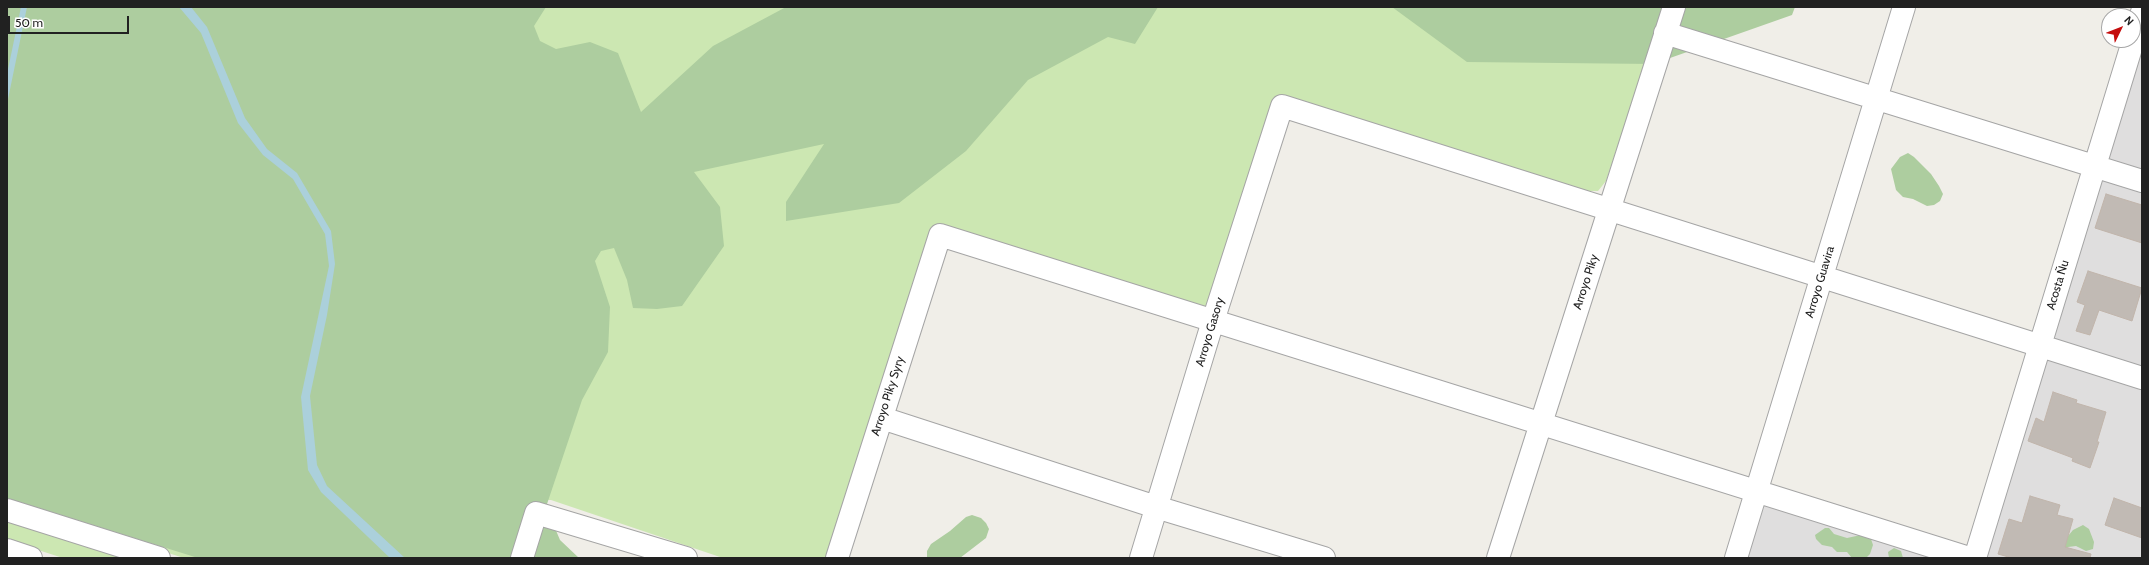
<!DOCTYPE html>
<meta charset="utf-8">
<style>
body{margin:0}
#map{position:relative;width:2149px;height:565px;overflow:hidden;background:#f0eee8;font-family:Cabin,sans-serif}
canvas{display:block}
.frame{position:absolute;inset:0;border:8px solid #212121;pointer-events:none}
.north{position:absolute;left:2101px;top:8px;width:40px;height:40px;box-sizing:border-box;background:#fff;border:1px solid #a6a6a6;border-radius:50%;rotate:47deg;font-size:11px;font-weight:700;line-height:16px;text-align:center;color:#212121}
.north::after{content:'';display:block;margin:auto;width:14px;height:18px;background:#c50d0d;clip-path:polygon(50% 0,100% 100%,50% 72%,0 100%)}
.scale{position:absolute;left:8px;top:16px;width:121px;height:18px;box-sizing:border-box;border:2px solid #212121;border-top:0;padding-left:5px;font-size:12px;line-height:14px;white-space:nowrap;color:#212121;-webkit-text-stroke:3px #fff;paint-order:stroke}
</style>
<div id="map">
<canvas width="2149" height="565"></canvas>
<div class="frame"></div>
<div class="north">N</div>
<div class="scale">50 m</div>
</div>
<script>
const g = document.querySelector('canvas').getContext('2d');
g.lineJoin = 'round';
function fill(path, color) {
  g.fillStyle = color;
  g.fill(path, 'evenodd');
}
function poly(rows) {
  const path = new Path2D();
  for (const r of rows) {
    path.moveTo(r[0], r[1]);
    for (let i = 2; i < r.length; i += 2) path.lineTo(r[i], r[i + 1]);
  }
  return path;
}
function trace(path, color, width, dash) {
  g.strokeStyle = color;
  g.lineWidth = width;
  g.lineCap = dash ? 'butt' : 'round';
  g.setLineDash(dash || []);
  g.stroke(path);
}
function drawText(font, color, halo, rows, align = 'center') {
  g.font = font + ' Cabin,sans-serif';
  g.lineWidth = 3;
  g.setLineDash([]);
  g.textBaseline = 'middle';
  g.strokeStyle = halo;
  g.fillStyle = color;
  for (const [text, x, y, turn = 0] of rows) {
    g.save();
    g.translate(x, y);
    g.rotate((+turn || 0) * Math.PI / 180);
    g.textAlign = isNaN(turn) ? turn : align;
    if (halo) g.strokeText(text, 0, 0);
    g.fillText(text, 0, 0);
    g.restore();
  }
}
fill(poly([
 [2142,7,2142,558,1744,558,1765,496,1966,556]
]), '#dfdede');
fill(poly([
 [7,7,1664,7,1606,181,1598,191,1587,191,1289,100,1213,299,1205,308,947,228,829,558,723,558,551,500,542,500,509,558,184,558,7,502],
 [7,520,128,558,63,558,7,540]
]), '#cce7b2');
fill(poly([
 [7,7,546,7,534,26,540,41,556,49,590,42,618,53,641,112,713,46,786,7,1158,7,1135,44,1108,37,1028,80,966,151,899,203,786,221,786,202,824,144,694,172,720,207,724,246,682,306,657,309,633,308,627,280,614,248,601,251,595,261,610,307,608,352,582,400,546,507,560,540,579,558,198,558,7,498],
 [1392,7,1795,7,1792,15,1653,64,1467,62],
 [1908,153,1914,157,1931,174,1939,186,1943,194,1940,201,1934,205,1927,206,1913,199,1903,197,1896,190,1891,169,1900,157],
 [972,515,981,518,986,523,989,529,986,538,960,558,927,558,927,551,931,544,950,531,966,517],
 [2083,525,2089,529,2094,542,2093,549,2086,551,2076,546,2068,547,2050,558,2073,530],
 [1825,528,1829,528,1834,534,1847,538,1861,535,1871,539,1873,545,1870,554,1866,558,1852,558,1847,552,1837,552,1832,547,1822,545,1816,539,1815,535],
 [1894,548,1901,551,1903,558,1889,558,1888,552]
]), '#adcd9f');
fill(poly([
 [21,7,27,7,7,104,7,74],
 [179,7,191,7,207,27,245,118,267,149,297,173,331,231,335,264,327,315,310,396,317,465,327,486,405,558,390,558,321,492,308,470,301,397,329,266,325,234,293,179,263,155,238,123,201,33]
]), '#abd0db');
const building = poly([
 [2106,194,2142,205,2142,243,2095,228,2106,194],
 [2088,271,2142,288,2132,321,2099,310,2090,335,2076,331,2085,305,2077,302,2088,271],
 [2053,392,2077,400,2076,403,2106,412,2097,442,2099,442,2090,468,2072,461,2073,458,2028,441,2036,418,2044,422,2053,392],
 [2030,496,2060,505,2057,515,2073,519,2065,547,2091,554,2090,558,2012,558,1998,554,2009,519,2022,523,2030,496],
 [2114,498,2142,508,2142,538,2105,525,2114,498]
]);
fill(building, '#c1bab4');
trace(building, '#c1b5ab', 1);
const minor = poly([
 [1665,33,2142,181],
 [882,418,1156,507,1324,558],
 [7,510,159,558],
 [7,550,31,558],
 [522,558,536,513,686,558],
 [837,558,940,235,1969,558],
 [1141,558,1213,321,1282,106,2142,378],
 [1498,558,1674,7],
 [1736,558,1904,7],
 [1975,558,2142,12]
]);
trace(minor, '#a5a5a5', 24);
trace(minor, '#fff', 22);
drawText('12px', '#212121', '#fff', [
 ["Arroyo Piky",1586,282,-72],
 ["Arroyo Guavira",1820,282,-73],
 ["Acosta Ñu",2058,285,-73],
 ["Arroyo Gasory",1210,332,-73],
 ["Arroyo Piky Syry",888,396,-72]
]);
</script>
